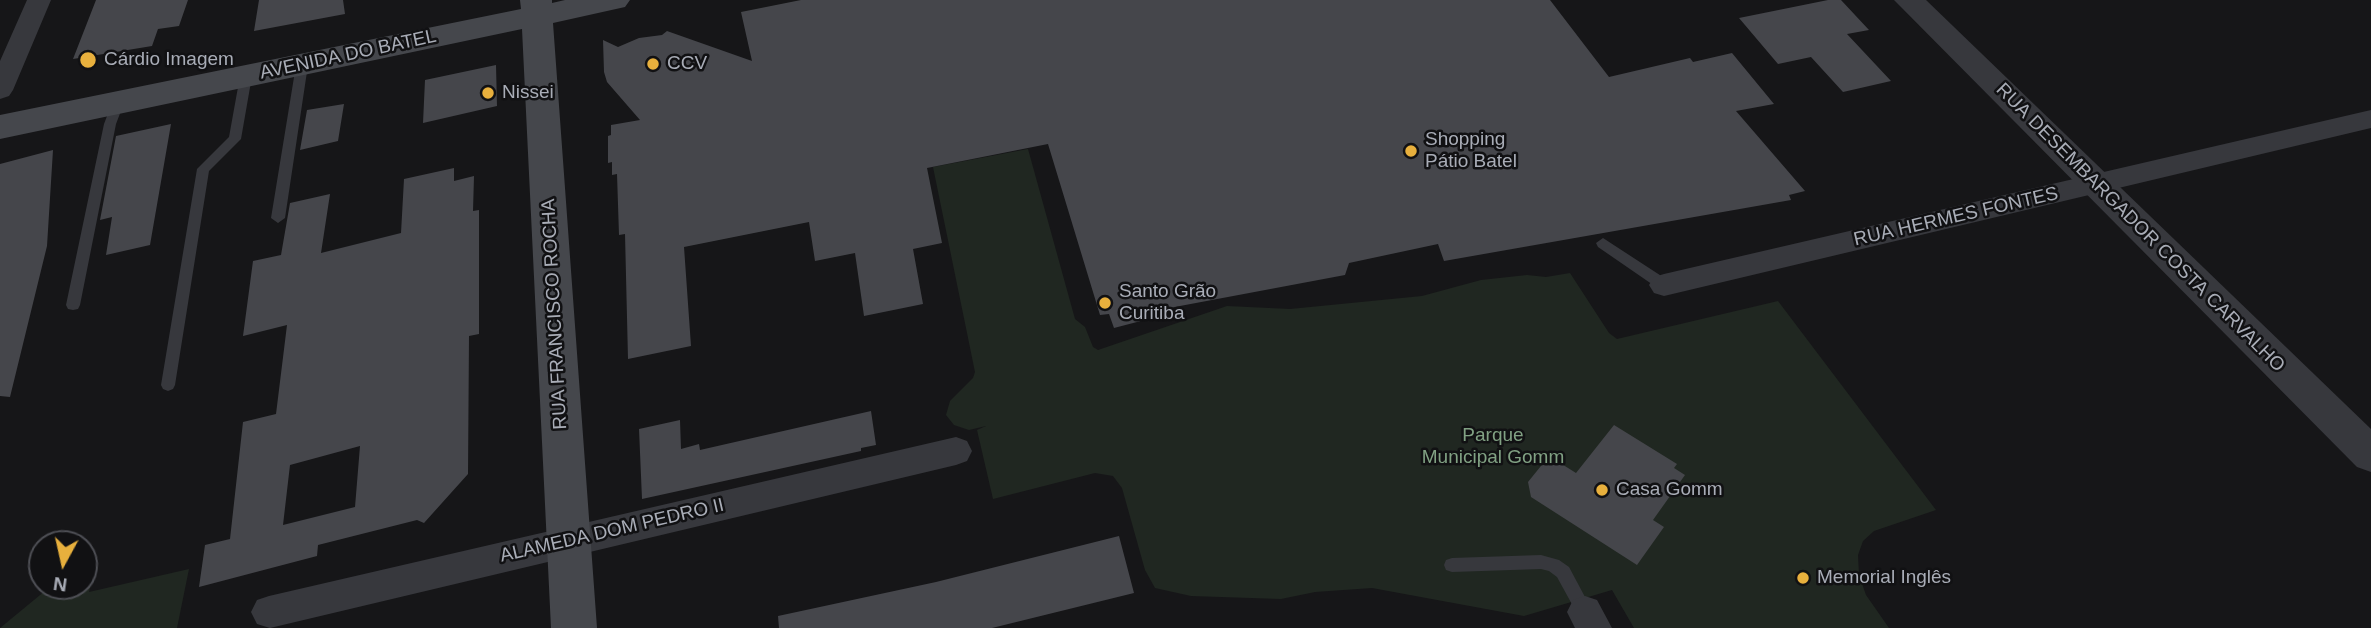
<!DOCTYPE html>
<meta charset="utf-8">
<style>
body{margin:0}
#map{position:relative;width:2371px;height:628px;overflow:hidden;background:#161618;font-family:Helvetica,sans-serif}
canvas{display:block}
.north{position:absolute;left:28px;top:530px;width:70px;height:70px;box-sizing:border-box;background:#111113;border:2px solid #4e4f55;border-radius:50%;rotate:188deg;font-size:19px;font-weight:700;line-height:28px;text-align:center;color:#a9adb7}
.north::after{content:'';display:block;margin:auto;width:24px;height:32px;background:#e8b03d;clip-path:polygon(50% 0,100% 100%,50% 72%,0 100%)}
</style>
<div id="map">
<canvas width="2371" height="628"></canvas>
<div class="north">N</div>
</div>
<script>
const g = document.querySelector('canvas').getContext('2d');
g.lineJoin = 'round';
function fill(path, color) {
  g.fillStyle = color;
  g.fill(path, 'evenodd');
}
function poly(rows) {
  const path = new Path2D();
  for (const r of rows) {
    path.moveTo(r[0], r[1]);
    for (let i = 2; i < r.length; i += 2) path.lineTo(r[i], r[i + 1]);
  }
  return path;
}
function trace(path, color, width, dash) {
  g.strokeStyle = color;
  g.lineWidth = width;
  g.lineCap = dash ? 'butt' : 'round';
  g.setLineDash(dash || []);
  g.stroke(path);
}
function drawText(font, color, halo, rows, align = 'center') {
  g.font = font + ' Helvetica,sans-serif';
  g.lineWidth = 5;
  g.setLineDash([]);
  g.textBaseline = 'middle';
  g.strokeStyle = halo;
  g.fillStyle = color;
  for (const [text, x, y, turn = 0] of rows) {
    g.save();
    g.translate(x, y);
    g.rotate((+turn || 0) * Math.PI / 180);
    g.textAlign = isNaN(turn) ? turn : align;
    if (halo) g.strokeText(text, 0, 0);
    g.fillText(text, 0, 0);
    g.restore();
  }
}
fill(poly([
 [1028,149,1075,319,1085,327,1093,347,1098,350,1227,306,1290,309,1422,296,1481,280,1527,275,1546,277,1570,273,1609,333,1617,339,1778,301,1936,510,1874,531,1863,541,1858,555,1859,575,1866,595,1889,628,1634,628,1612,590,1524,616,1372,588,1315,592,1281,599,1191,596,1155,588,1145,570,1122,488,1113,476,1095,473,993,499,977,430,986,426,969,430,954,425,946,415,950,401,973,378,975,372,933,167],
 [97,562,89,592,189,569,177,628,0,628,51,586,84,586,84,567]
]), '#202721');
fill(poly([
 [96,0,188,0,179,26,158,29,152,46,73,59],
 [259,0,343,0,345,14,254,31],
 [801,0,1550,0,1609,77,1690,58,1693,62,1732,53,1774,104,1736,111,1805,191,1789,195,1791,200,1444,261,1438,244,1349,263,1345,275,1164,309,1160,316,1114,328,1109,314,1100,315,1048,144,927,168,942,243,913,249,923,304,864,316,855,253,815,261,809,222,684,247,691,346,628,359,625,234,619,235,617,174,612,175,612,162,608,163,608,136,611,135,611,125,640,120,607,82,604,72,603,40,618,47,639,38,662,35,667,31,752,61,741,12],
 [1828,0,1841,0,1869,30,1847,34,1891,81,1843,92,1811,57,1778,64,1739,18],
 [496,65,497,106,423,123,425,80],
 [344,104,338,141,300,150,307,110],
 [171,124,150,245,106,255,112,217,100,220,116,136],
 [53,150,47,246,10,397,0,396,0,164],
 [454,168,454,181,474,176,473,211,479,210,479,334,469,336,468,474,424,523,417,520,318,545,317,556,199,587,205,545,230,539,243,422,276,414,287,325,243,336,253,261,281,255,290,203,330,194,321,253,401,233,404,179],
 [360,446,355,507,283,525,290,465],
 [871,411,876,445,861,448,861,451,642,499,639,429,680,420,681,449,699,444,700,450],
 [1614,425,1677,464,1674,468,1685,475,1653,520,1664,527,1637,565,1531,497,1528,482,1549,456,1576,473],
 [1119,536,1134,593,992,628,779,628,778,616,936,582]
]), '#45464b');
fill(poly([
 [302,61,308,65,285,218,278,223,271,218,296,65,302,61],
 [246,72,252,76,241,139,209,171,175,385,173,389,168,391,163,389,161,385,197,169,229,137,240,76,246,72],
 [118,99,124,103,116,124,80,305,78,309,73,310,68,309,66,305,104,124,112,103,118,99],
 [1603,238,1669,281,1671,285,1669,289,1659,289,1598,247,1596,243,1603,238],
 [1541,555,1559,560,1569,567,1593,612,1591,617,1585,620,1579,617,1557,577,1549,571,1541,569,1452,572,1446,570,1444,565,1446,560,1452,558,1541,555]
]), '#37383d');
fill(poly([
 [27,0,51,0,13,90,9,96,0,99,0,61,27,0],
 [2371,110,2371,128,1664,296,1654,293,1649,285,1654,277,1664,274,2371,110],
 [956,437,967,441,972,451,967,461,956,465,270,628,257,624,251,612,257,600,269,596,956,437],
 [1585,596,1597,600,1612,628,1575,628,1567,612,1573,600,1585,596]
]), '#37383d');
fill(poly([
 [1894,0,1926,0,2371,429,2371,472,2357,467,1894,0]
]), '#37383d');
fill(poly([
 [520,0,552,0,552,3,565,0,630,0,625,7,553,23,597,628,551,628,522,29,0,139,0,115,521,9,520,0]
]), '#45474c');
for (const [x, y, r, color] of [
 [88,60,9,"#e8b03d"],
 [653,64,7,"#e8b03d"],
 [488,93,7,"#e8b03d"],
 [1411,151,7,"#e8b03d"],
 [1105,303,7,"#e8b03d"],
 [1602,490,7,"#e8b03d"],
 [1803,578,7,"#e8b03d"]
]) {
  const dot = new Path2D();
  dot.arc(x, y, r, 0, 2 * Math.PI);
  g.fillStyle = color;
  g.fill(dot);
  trace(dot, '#111113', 2.5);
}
drawText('19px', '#a9adb7', '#111113', [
 ["AVENIDA DO BATEL",348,55,-12],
 ["RUA HERMES FONTES",1956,217,-13],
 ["RUA DESEMBARGADOR COSTA CARVALHO",2140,228,45],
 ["RUA FRANCISCO ROCHA",555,314,-93],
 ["ALAMEDA DOM PEDRO II",612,531,-13]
]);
drawText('19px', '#a9adb7', '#111113', [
 ["Cárdio Imagem",104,60],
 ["CCV",667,64],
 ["Nissei",502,93],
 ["Shopping",1425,140],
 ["Pátio Batel",1425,162],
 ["Santo Grão",1119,292],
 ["Curitiba",1119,314],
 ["Casa Gomm",1616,490],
 ["Memorial Inglês",1817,578]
], 'left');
drawText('19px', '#81a183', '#111113', [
 ["Parque",1493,436],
 ["Municipal Gomm",1493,458]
]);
</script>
